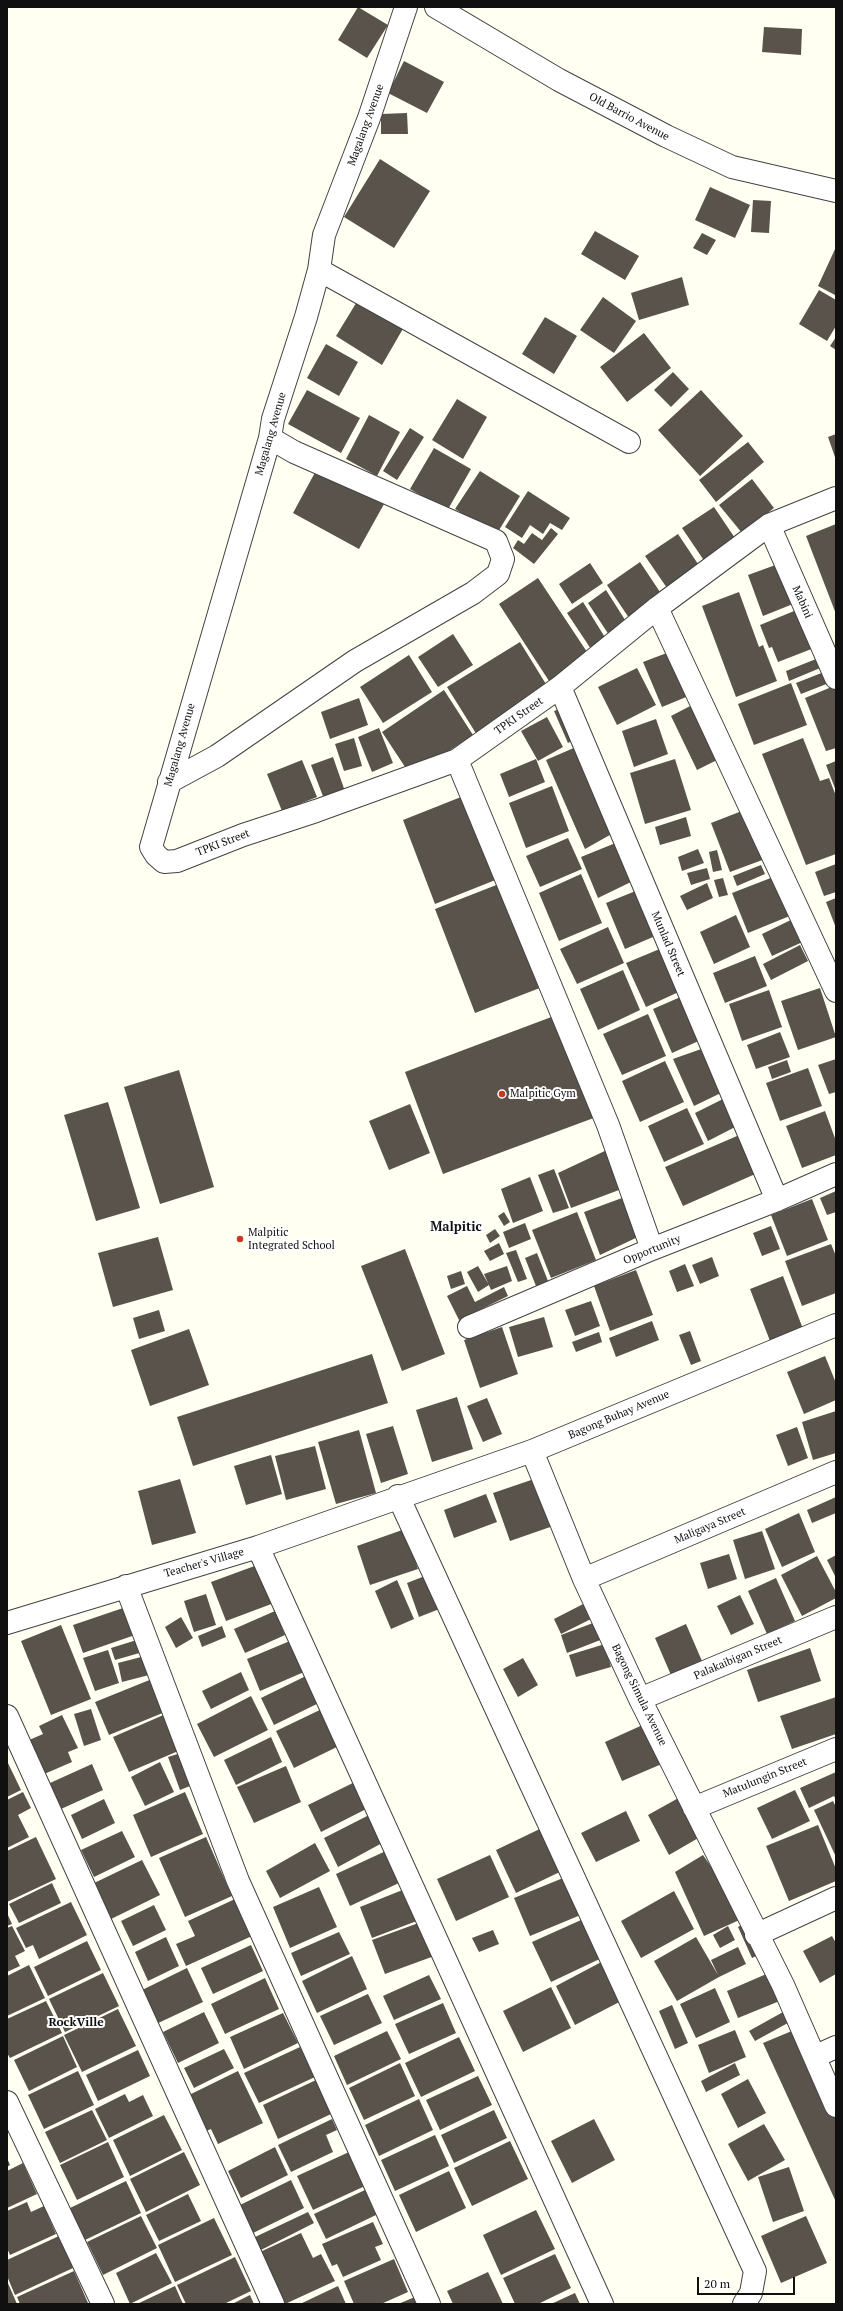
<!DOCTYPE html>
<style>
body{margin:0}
#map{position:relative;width:843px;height:2311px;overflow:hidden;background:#fffff2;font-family:"PT Serif",serif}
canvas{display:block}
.frame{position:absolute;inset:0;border:8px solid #101010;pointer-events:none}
.scale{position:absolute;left:697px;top:2277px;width:98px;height:18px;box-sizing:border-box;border:2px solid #101010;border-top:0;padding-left:5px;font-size:12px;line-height:14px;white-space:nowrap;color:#101010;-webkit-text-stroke:3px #fff;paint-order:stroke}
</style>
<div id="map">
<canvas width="843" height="2311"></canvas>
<div class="frame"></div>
<div class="scale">20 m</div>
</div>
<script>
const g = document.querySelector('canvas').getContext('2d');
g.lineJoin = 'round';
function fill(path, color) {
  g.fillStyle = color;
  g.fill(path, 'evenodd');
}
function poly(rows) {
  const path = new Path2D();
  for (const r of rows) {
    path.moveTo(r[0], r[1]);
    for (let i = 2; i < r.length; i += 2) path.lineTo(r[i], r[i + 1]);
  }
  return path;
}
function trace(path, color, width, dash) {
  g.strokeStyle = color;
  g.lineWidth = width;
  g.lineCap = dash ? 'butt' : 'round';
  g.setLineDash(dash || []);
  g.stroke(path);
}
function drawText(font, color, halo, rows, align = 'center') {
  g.font = font + ' "PT Serif",serif';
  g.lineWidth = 4;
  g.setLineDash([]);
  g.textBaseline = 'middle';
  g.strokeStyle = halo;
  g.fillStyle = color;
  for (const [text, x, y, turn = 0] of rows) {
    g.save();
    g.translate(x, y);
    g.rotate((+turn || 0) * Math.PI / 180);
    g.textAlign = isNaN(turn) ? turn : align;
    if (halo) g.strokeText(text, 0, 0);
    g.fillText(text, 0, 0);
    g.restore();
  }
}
fill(poly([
 [358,7,388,25,367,58,338,40],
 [764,27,802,29,801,55,762,52],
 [404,61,444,82,427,113,388,93],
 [407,113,408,134,381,134,381,114],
 [380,159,430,191,394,248,344,217],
 [710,187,750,205,735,238,695,220],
 [753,200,771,201,769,233,751,232],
 [595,231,639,256,625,280,581,254],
 [702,233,716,240,707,255,693,248],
 [836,247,836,293,835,295,818,286],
 [682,277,689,305,639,320,631,293],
 [819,290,836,300,836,326,827,341,799,324],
 [603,297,636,321,614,353,580,330],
 [358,300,404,327,382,365,336,336],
 [545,317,577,336,554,374,522,354],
 [644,333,671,368,627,402,600,367],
 [836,337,836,350,830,346],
 [326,344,358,362,339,396,307,378],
 [673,372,689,389,671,407,654,390],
 [307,390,360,418,341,453,288,424],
 [701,390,743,436,700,476,658,430],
 [457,399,487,417,463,459,432,440],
 [369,415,400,432,377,476,346,459],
 [410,428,424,437,397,480,383,471],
 [836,434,836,460,828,437],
 [748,442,764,462,716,502,699,480],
 [434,448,471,469,447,511,410,489],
 [318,467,384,504,359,549,293,513],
 [480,471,520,496,496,535,455,509],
 [752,479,774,508,742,533,719,505],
 [528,491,570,518,562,530,550,523,543,534,530,525,522,538,505,527],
 [714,507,737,541,705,562,682,528],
 [836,524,836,614,806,536],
 [551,528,558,534,534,564,513,548,518,540,524,544,532,533,542,540],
 [678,534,700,567,667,588,645,556],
 [640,562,662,595,629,618,607,585],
 [590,563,603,583,572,604,559,584],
 [781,563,798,602,763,616,748,575],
 [538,578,591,658,551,684,499,604],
 [606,590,627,623,609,635,588,603],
 [739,592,759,647,763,645,777,681,736,697,702,606],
 [583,602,606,639,591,649,567,613],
 [799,609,814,648,778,662,772,647,769,648,760,625],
 [453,634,473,665,438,687,418,657],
 [520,642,549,689,477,735,447,687],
 [672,651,691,695,662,707,643,662],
 [409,655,432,692,383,723,360,687],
 [821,657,825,666,789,681,786,671],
 [637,668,656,705,617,725,598,687],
 [829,670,834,681,801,694,796,683],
 [791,683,807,725,754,745,738,704],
 [834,686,836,691,836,748,826,751,805,698],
 [444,690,473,735,411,776,382,732],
 [359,698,368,725,330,739,321,712],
 [694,704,721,758,697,770,671,716],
 [565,707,579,736,568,743,554,711],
 [547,717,563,747,538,761,521,731],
 [656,719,668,754,634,767,622,731],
 [379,728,393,763,372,772,358,737],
 [354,738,362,766,344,771,335,744],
 [803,738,820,781,829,778,836,796,836,854,806,865,762,754],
 [576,747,617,831,585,849,546,760],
 [333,757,347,797,326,804,311,765],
 [536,759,545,782,509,797,500,774],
 [675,759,691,810,645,824,630,773],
 [302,760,317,797,282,811,267,774],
 [836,761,836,791,826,765],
 [552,786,569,831,526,848,509,803],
 [466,795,503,877,435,904,403,820],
 [747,809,765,859,730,872,711,823],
 [686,817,691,836,660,845,655,827],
 [568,838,582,869,540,887,526,856],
 [618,842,635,880,598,898,581,857],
 [698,849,704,863,682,871,678,857],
 [717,850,722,870,713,872,709,852],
 [836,864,836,892,824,896,815,872],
 [761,865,765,874,737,886,733,876],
 [707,868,710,879,691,885,687,873],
 [581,874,602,923,559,941,539,893],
 [781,874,797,913,748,933,732,893],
 [723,878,728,895,719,897,714,880],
 [504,882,545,986,475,1013,435,909],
 [707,883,713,898,687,910,680,896],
 [643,888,660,934,625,949,606,903],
 [836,898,836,928,826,902],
 [736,915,750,947,714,964,700,932],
 [799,916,809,939,772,956,762,934],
 [608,927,624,963,577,984,560,949],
 [800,945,808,961,771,980,763,964],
 [662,948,683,990,646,1007,626,963],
 [755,956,767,986,725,1003,713,973],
 [623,970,640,1010,598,1030,580,989],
 [820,988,836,1037,798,1050,781,1001],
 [769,990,782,1027,742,1041,729,1004],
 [685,995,703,1039,672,1053,653,1009],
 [562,1013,599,1116,443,1174,405,1072],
 [648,1014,666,1056,622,1075,603,1034],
 [780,1032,790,1057,756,1069,747,1045],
 [704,1048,725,1091,694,1106,673,1059],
 [836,1059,836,1092,829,1094,818,1065],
 [787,1060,791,1072,772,1079,768,1067],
 [665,1061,684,1102,640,1122,622,1081],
 [808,1068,822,1106,780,1121,766,1083],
 [179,1070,214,1187,160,1204,124,1087],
 [727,1097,739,1125,708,1141,695,1113],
 [108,1102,140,1208,96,1221,64,1115],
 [410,1104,430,1153,389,1170,369,1121],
 [687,1108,704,1144,664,1162,648,1126],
 [825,1111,836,1141,836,1155,802,1168,786,1126],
 [744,1133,762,1171,683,1206,665,1167],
 [609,1149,619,1190,571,1208,558,1173],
 [554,1169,569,1208,553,1213,538,1175],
 [530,1177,543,1211,513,1223,501,1189],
 [836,1191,836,1212,827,1215,820,1198],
 [622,1198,642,1235,600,1255,584,1212],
 [812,1199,828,1240,787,1256,771,1215],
 [504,1212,510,1222,504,1226,498,1216],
 [577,1212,596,1260,551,1278,532,1230],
 [525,1223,531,1239,509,1248,503,1232],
 [771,1226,780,1249,762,1256,753,1233],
 [495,1229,500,1236,490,1243,486,1235],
 [158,1237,173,1290,113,1307,98,1253],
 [499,1243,504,1254,490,1261,484,1251],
 [831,1244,836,1256,836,1293,802,1306,785,1261],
 [405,1249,445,1354,402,1371,361,1266],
 [516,1250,527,1279,518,1282,506,1253],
 [537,1253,548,1281,536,1286,525,1258],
 [712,1257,719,1276,700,1284,692,1265],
 [685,1264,694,1286,677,1292,669,1271],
 [478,1266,489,1285,478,1292,467,1272],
 [507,1266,512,1281,491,1290,484,1274],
 [636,1270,653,1315,610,1331,594,1286],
 [461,1271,465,1284,451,1289,447,1276],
 [783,1276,803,1329,770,1341,750,1289],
 [467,1286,475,1302,504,1287,508,1296,459,1320,447,1296],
 [591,1301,600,1326,575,1336,565,1310],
 [159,1310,165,1331,139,1339,133,1318],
 [544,1317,553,1347,518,1357,509,1327],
 [652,1321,659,1340,616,1357,609,1338],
 [502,1327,518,1374,480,1388,464,1340],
 [189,1329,209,1385,150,1406,131,1350],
 [690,1331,701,1361,691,1365,679,1335],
 [599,1332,602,1342,576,1352,572,1342],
 [372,1354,388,1403,193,1466,177,1417],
 [825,1356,836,1383,836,1400,804,1414,787,1372],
 [457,1397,473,1449,432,1462,416,1410],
 [487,1398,502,1434,483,1442,467,1406],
 [836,1411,836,1453,813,1460,802,1422],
 [393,1426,408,1474,381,1483,366,1434],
 [797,1427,808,1458,788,1466,776,1435],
 [359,1430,376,1493,336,1504,318,1442],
 [315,1446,326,1489,286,1500,275,1456],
 [271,1455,282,1494,246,1505,234,1466],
 [540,1477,556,1525,510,1541,493,1493],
 [180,1479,196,1533,152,1545,138,1491],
 [486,1494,497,1522,454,1538,444,1510],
 [836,1497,836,1513,812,1523,807,1510],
 [799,1513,815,1552,782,1567,765,1529],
 [405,1529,418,1569,370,1585,357,1546],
 [762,1531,775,1569,745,1579,733,1540],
 [729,1554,737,1579,708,1589,700,1563],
 [836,1555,836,1578,827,1560],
 [817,1556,836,1592,836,1598,802,1616,781,1575],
 [260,1564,274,1603,226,1621,211,1582],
 [430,1574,442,1608,419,1617,407,1583],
 [776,1578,795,1621,767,1634,748,1591],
 [397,1580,414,1619,391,1629,375,1591],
 [206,1594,216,1625,194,1632,184,1601],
 [740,1595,754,1624,731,1635,717,1606],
 [589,1601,595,1617,561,1634,554,1619],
 [126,1607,135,1635,83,1653,73,1625],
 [275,1611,285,1635,245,1653,234,1629],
 [181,1617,193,1638,176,1648,165,1627],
 [601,1620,608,1637,567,1653,561,1635],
 [686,1624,702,1661,671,1675,655,1638],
 [61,1625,91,1699,51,1715,21,1641],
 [222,1626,226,1637,202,1647,198,1636],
 [297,1638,311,1669,260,1691,247,1659],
 [140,1639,143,1652,115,1660,111,1648],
 [605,1644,611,1667,576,1677,569,1655],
 [810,1648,821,1681,758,1702,747,1670],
 [108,1650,119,1683,95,1691,83,1658],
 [145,1656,149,1675,122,1682,118,1663],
 [523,1658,538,1685,518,1697,503,1669],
 [241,1672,249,1690,211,1709,202,1691],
 [312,1673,325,1700,274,1725,261,1698],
 [152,1679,165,1712,109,1735,95,1702],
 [251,1696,268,1730,214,1757,197,1724],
 [836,1697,836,1734,792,1749,780,1716],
 [326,1707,343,1744,294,1768,276,1731],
 [91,1709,101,1740,84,1746,74,1714],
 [168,1713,183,1749,129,1772,113,1737],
 [62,1715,78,1748,68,1752,72,1762,42,1775,27,1741,43,1734,39,1726],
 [647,1723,664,1763,622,1781,605,1742],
 [271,1737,282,1762,236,1785,224,1760],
 [184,1752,195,1784,180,1790,168,1757],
 [7,1761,21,1790,7,1797],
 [160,1762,174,1792,145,1806,131,1777],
 [92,1764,103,1790,61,1809,50,1783],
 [286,1766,301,1802,254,1823,237,1787],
 [836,1772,836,1800,834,1796,809,1808,800,1788],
 [361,1779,374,1805,321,1832,308,1805],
 [795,1790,810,1821,772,1839,757,1808],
 [23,1792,31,1808,18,1815,29,1837,7,1848,7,1800],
 [185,1792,203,1834,151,1857,133,1815],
 [682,1796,700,1837,669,1855,648,1815],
 [104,1799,115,1823,82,1839,71,1815],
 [833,1801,836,1807,836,1857,814,1810],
 [626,1811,640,1841,596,1862,581,1833],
 [373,1813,384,1842,338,1867,324,1838],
 [818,1825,836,1869,836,1881,789,1901,766,1846],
 [546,1826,566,1869,516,1893,496,1850],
 [122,1831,135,1857,94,1877,81,1850],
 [36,1837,56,1879,7,1902,7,1851],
 [206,1837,232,1896,185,1917,159,1858],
 [315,1843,330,1871,280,1898,266,1871],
 [388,1850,401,1882,350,1906,336,1874],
 [490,1855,509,1897,456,1921,437,1879],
 [703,1855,746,1917,704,1936,675,1872],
 [142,1860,160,1895,107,1921,90,1885],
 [568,1876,583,1914,530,1936,514,1898],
 [52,1883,61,1903,19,1923,9,1904],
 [319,1887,337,1927,290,1948,273,1907],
 [410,1887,422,1919,372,1938,360,1907],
 [674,1891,694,1929,641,1958,621,1921],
 [235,1899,252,1936,186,1966,176,1944,195,1936,188,1921],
 [71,1902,87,1935,39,1959,33,1945,26,1948,16,1928],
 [154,1905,166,1930,133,1946,121,1921],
 [7,1913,12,1924,7,1926],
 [590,1916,608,1955,551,1982,532,1942],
 [424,1921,437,1955,385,1974,372,1940],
 [747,1922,763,1953,752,1958,738,1927],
 [12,1926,25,1951,15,1956,20,1966,7,1972,7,1928],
 [728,1926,735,1940,720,1948,713,1935],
 [493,1930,499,1944,479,1952,472,1938],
 [339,1932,350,1954,301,1976,291,1953],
 [832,1936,836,1943,836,1974,820,1983,803,1951],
 [166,1937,179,1966,148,1981,135,1952],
 [696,1937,718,1975,711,1960,738,1947,746,1964,719,1977,677,2001,654,1961],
 [87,1941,101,1970,48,1996,34,1967],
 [251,1945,263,1971,213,1994,201,1968],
 [352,1956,367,1989,317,2013,302,1981],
 [607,1959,627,1998,575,2025,556,1986],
 [29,1965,45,1998,7,2016,7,1976],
 [187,1968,203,2002,154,2025,138,1992],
 [771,1972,787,1998,738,2018,727,1991],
 [103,1973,119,2006,65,2032,49,1999],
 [429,1975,441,1999,394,2020,383,1996],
 [265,1978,279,2009,225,2034,211,2004],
 [551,1987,571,2028,523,2052,503,2011],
 [715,1988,730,2022,696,2038,680,2004],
 [368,1994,382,2023,334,2045,320,2016],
 [46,2001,62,2033,10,2058,7,2053,7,2019],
 [443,2003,456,2033,409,2054,395,2024],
 [672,2005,688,2043,675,2049,659,2011],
 [792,2007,797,2018,755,2041,749,2031],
 [118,2009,136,2046,82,2072,64,2035],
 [204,2012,219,2043,178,2063,163,2032],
 [283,2013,298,2043,244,2069,230,2037],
 [799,2028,836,2111,836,2202,763,2043],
 [735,2030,746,2057,709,2073,698,2045],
 [387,2031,401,2059,347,2085,334,2056],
 [63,2036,77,2067,29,2091,14,2060],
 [459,2037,475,2071,421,2097,405,2063],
 [300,2047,315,2077,259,2103,244,2073],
 [224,2049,234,2068,194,2088,184,2068],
 [138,2050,150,2076,98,2101,86,2075],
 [400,2063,415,2096,364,2120,349,2088],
 [735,2063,740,2075,706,2092,701,2081],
 [78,2071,94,2105,44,2129,28,2095],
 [238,2071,263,2123,218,2144,211,2129,206,2131,189,2095],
 [478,2076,492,2105,440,2130,426,2100],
 [748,2079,766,2113,738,2128,721,2094],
 [316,2080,331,2114,278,2139,263,2105],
 [125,2094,129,2102,143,2095,153,2116,109,2138,95,2109],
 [419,2099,433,2130,379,2156,365,2125],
 [92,2110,107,2140,60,2163,45,2132],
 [494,2110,507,2138,454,2163,441,2135],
 [164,2115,182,2150,130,2176,113,2140],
 [332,2119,337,2130,326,2135,333,2152,291,2172,278,2145],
 [594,2119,615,2160,572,2183,551,2141],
 [764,2124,785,2160,748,2181,728,2144],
 [435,2135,449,2166,395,2191,381,2160],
 [510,2141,528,2179,472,2206,454,2168],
 [108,2142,124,2177,77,2200,60,2165],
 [275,2147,288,2175,241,2198,228,2171],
 [184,2152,200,2185,146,2212,130,2179],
 [349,2152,365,2186,313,2210,297,2176],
 [7,2158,10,2165,7,2167],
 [23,2163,37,2194,7,2208,7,2171],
 [789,2167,804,2211,773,2222,758,2177],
 [449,2171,466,2208,416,2232,399,2195],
 [291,2180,304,2208,251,2234,238,2206],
 [126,2181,141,2213,85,2240,70,2208],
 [365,2190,376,2215,326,2239,314,2214],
 [188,2194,201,2221,159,2241,146,2215],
 [27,2202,31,2212,44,2206,56,2234,10,2255,7,2248,7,2211],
 [536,2210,555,2249,501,2275,483,2235],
 [308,2212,314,2223,259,2251,253,2238],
 [141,2216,157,2248,103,2275,87,2242],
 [806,2216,827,2263,781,2283,761,2236],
 [214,2218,232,2255,175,2282,158,2245],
 [373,2222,383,2244,375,2247,381,2260,343,2277,337,2264,332,2266,322,2244],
 [301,2233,313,2258,321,2254,335,2281,285,2304,260,2252],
 [59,2236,73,2268,15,2295,7,2276,7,2260],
 [156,2253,172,2283,130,2304,116,2273],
 [555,2254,571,2288,538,2304,515,2304,503,2278],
 [235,2257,251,2291,224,2304,186,2304,177,2285],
 [394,2259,408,2292,381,2304,354,2304,344,2281],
 [74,2271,88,2303,20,2304,17,2297],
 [488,2272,503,2304,453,2304,447,2291],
 [7,2281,17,2304,7,2304],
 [175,2286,183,2304,137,2304],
 [338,2286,346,2304,300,2304],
 [575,2293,580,2304,551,2304],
 [250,2295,254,2304,232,2304],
 [415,2297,418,2304,398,2304]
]), '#59534b');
const minor = poly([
 [406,7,369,118,324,235,319,270,306,317,273,419,270,438,151,847,156,855,164,862,177,861,243,835,316,811,457,760,560,687,657,608,769,525,836,498],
 [436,7,559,80,666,136,732,167,836,191],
 [319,270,629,442],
 [769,525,836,678],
 [657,608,836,991],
 [560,687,777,1200],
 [457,760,608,1125,652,1249],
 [169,782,217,756,355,661,473,593,498,574,503,559,496,541,294,452,270,438],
 [469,1327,652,1249,777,1200,836,1174],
 [532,1451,584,1579,640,1699,783,1985,836,2106],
 [398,1496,755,2271,751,2293,744,2304],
 [258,1547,602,2304],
 [584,1579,836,1472],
 [126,1586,238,1881,429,2304],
 [7,1623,258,1547,532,1451,836,1325],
 [640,1699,836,1617],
 [7,1716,273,2304],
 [694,1808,836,1749],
 [756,1935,836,1898],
 [816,2056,836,2047],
 [7,2102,103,2304]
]);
trace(minor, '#434343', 24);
trace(minor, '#fff', 22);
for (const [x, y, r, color] of [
 [502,1094,4,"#c73a20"],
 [240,1239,4,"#c73a20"]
]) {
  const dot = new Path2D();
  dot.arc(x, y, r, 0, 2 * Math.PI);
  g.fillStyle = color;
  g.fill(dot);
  trace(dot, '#fff', 1.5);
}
drawText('11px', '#101010', '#fff', [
 ["Old Barrio Avenue",629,117,28],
 ["Magalang Avenue",366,125,-70],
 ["Magalang Avenue",271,434,-74],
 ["Mabini",802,602,66],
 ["TPKI Street",519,716,-35],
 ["Magalang Avenue",180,745,-74],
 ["TPKI Street",223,843,-21],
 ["Munlad Street",668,944,67],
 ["Opportunity",652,1250,-22],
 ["Bagong Buhay Avenue",619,1415,-23],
 ["Maligaya Street",710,1526,-23],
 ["Teacher's Village",204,1563,-16],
 ["Palakaibigan Street",738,1658,-23],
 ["Bagong Simula Avenue",639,1695,64],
 ["Matulungin Street",765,1778,-22]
]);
drawText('11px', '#101010', '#fff', [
 ["Malpitic Gym",510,1094],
 ["Malpitic",248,1233],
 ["Integrated School",248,1246]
], 'left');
drawText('bold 12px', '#101010', '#fff', [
 ["RockVille",76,2023]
]);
drawText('bold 13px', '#101010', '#fff', [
 ["Malpitic",456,1227]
]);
</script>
